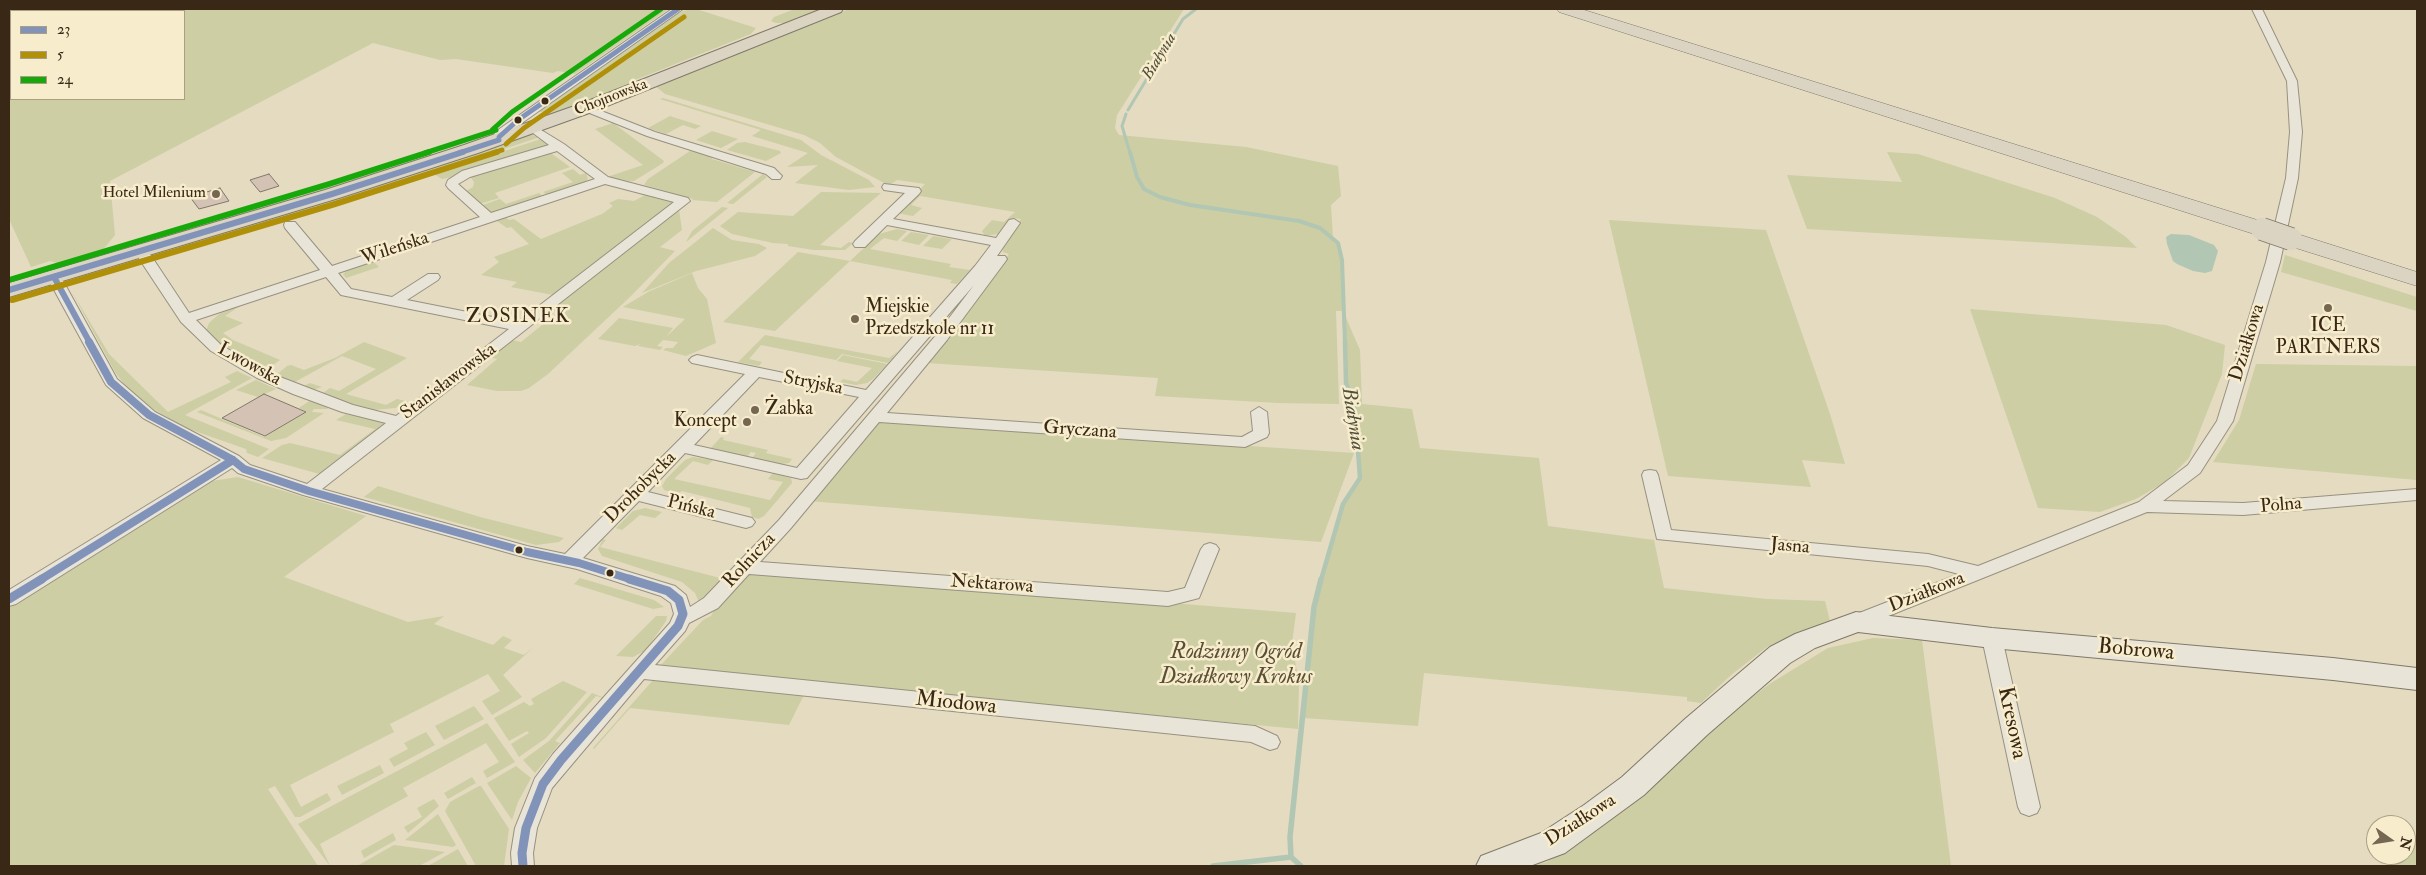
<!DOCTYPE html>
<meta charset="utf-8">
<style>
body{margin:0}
#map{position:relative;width:2426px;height:875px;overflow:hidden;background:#e4dbc1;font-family:"IM FELL Double Pica",serif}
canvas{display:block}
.frame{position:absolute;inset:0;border:10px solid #3a2816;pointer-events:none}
.legend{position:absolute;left:10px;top:10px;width:175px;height:90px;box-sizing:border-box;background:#f7edcd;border:1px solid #ab9e84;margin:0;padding:6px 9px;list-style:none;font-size:15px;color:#3a2816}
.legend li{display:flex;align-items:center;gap:10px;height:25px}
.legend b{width:25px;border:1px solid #ab9e84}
.north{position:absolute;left:2366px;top:815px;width:50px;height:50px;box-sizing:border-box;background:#f7edcd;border:1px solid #ab9e84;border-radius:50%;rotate:103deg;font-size:14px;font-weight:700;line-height:20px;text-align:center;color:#3a2816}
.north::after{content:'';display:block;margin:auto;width:18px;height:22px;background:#766752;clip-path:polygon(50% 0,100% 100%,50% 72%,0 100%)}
</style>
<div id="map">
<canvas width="2426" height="875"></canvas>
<div class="frame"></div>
<ul class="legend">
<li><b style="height:6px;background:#8193b9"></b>23</li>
<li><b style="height:6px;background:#b08f09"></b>5</li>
<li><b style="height:6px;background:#17a909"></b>24</li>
</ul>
<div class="north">N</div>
</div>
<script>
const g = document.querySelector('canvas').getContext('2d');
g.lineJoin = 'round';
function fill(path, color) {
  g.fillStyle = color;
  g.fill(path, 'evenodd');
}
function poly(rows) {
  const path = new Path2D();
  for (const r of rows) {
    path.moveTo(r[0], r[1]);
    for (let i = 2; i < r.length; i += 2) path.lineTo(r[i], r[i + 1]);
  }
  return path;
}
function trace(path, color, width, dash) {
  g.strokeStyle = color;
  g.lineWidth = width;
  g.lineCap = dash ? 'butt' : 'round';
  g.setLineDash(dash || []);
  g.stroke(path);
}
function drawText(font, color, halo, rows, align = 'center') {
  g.font = font + ' "IM FELL Double Pica",serif';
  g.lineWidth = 5;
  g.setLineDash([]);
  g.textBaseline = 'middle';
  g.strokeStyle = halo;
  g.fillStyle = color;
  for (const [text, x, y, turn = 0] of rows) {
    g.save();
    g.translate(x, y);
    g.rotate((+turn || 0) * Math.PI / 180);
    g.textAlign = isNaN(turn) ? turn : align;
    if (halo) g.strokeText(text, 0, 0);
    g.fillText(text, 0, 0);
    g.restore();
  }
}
fill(poly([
 [25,9,669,9,575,74,558,71,553,73,456,59,440,60,373,43,110,181,115,235,97,257,289,197,290,201,68,266,50,261,31,267,9,219,9,15,11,14,11,99,184,99,184,11,19,11],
 [689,9,696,9,756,28,751,34,635,80,639,85,553,117,539,111,674,15],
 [795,9,823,9,786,23,776,23,771,21,774,17],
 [849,9,1184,9,1117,115,1115,128,1119,135,1246,147,1338,166,1341,196,1331,205,1333,238,1338,243,1342,260,1343,311,1360,350,1362,404,1412,409,1420,448,1539,458,1548,526,1654,540,1664,588,1767,599,1825,601,1830,621,1795,633,1767,647,1731,675,1701,703,1687,701,1687,697,1424,673,1418,726,1304,718,1314,607,1329,547,1343,504,1360,478,1355,410,1346,383,1342,311,1336,311,1339,404,1278,403,1155,396,1158,378,927,363,1009,254,1003,252,1002,244,1021,219,1013,218,998,234,985,236,982,231,992,220,1004,222,1015,212,920,196,911,205,922,208,913,216,897,213,925,184,897,180,891,184,886,184,836,157,820,143,804,135,665,94,655,86,722,57,778,38],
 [663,98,801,140,821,155,869,180,875,187,849,190,795,183,818,165,787,167,808,153,752,136,761,130,660,99],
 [670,116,701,126,695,129,683,125,666,134,648,128],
 [613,123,664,161,663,163,634,181,624,182,607,177,643,165,595,129],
 [712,131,738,139,721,148,696,140],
 [528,134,540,137,441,170,318,207,314,203],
 [544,138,551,146,458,176,442,179,434,174],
 [745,142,780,151,781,153,766,161,727,150,737,143],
 [461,146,304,196,299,194,310,192],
 [548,151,570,167,495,193,499,198,479,204,464,192,473,187,474,182,469,175],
 [690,151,710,154,712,159,755,172,717,202,692,200,693,199,644,185,648,179],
 [1887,152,1918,154,2055,198,2097,217,2126,237,2137,248,1807,229,1787,175,1902,182],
 [573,169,580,175,586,173,588,179,584,183,549,196,543,192,573,182,562,173],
 [763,174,767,177,733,204,727,203],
 [821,192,881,193,820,245,841,248,849,242,853,243,845,250,814,250,788,246,788,244,773,243,732,234,720,226,738,212,793,216],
 [539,193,545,198,493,213,489,213,480,206,500,199,506,204],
 [649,193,671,201,673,205,553,295,511,287,517,282,481,275,499,262,494,257,529,244,511,227,507,228,494,219,504,216,509,220,514,219,541,239,602,214,613,206,609,203,618,199,634,201],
 [312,204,316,208,154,257,165,248],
 [722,207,728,208,686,242,692,231],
 [679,210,682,230,660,247,675,251,631,296,548,374,529,388,521,391,497,391,467,385,497,359,490,357,512,340,521,342,557,313,552,308],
 [1609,220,1766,230,1830,414,1845,464,1802,460,1811,487,1668,476],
 [713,228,732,240,759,244,767,248,755,256,696,271,642,293,669,263],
 [897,229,907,231,897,241,884,238,870,249,951,264,949,267,970,270,957,284,950,283,952,280,850,261,775,331,723,322,798,252,850,261,879,234],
 [911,232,929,235,919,245,901,241],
 [933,236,951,239,952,239,942,249,923,246],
 [2285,255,2417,297,2417,311,2281,272],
 [370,262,375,263,379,267,346,278,343,274,349,269],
 [692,273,698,288,707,299,716,343,686,356,663,350,666,348,673,348,678,342,663,340,657,346,663,347,660,350,638,346,640,344,635,346,598,339,619,318,673,328,666,337,685,319,623,307,648,292],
 [72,292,109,354,168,412,231,382,225,377,237,371,252,378,185,415,269,449,258,457,247,453,246,449,186,428,145,404,127,388,115,372],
 [246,302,225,316,243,323,223,333,233,340,280,360,270,367,262,368,243,358,222,345,206,331,209,323,219,314],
 [1970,309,2166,325,2225,345,2222,374,2189,458,2165,482,2136,499,2100,512,2038,508],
 [765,335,889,358,898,351,888,363,842,354,836,360,761,345,749,359,762,362,759,366,738,362],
 [364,342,407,358,346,394,386,405,397,399,410,402,395,408,374,410,320,395,330,388,339,391,376,369,342,356,293,383,302,387,310,383,322,387,309,391,275,376,287,366,291,365,304,370,335,358],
 [843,355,887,364,873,379,867,383,856,385,840,382,843,379,857,382,872,368,837,361],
 [2256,364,2417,366,2417,480,2213,462,2239,420],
 [256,380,276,389,258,397,236,390],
 [311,400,326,406,328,409,314,409,312,412,324,413,286,438,271,441,197,412,201,410,264,437,307,412,299,408],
 [346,414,388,423,323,475,262,458,282,445,290,443,340,455,375,429,336,420],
 [876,420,1264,447,1354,453,1321,542,809,501],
 [721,437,724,438,723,440,768,450,766,453,792,459,789,463,781,464,752,458,756,453,751,452,747,457,710,449],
 [693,457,713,460,708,465,693,461,674,479,770,500,783,482,768,479,773,473,791,478,792,483,764,516,758,519,752,517,750,508,682,491,677,494,664,490,662,486,666,479,685,460],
 [238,477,366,516,284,577,408,622,444,616,434,624,493,645,503,636,512,640,504,648,524,655,534,647,503,675,522,697,492,715,482,701,500,691,488,674,390,724,394,732,290,785,301,807,327,793,331,800,300,817,295,817,275,786,268,789,318,866,9,866,9,606,205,482],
 [378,486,480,517,564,538,559,542,536,545,364,497],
 [645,508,662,512,655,518,640,515,622,530,616,528,633,511],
 [603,539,606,540,600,547,724,579,738,562,742,563,700,605,695,593,682,582,602,556,598,549],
 [749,569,1296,613,1292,644,1299,682,1298,729,659,667,703,620,711,616,717,605],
 [580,578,654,600,664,607,653,609,574,584],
 [656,616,667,616,666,621,646,650,633,657,616,656],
 [1873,638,1922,640,1951,866,1531,866,1547,862,1633,801,1715,724,1771,683,1828,648],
 [654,679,805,693,789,725,630,708,594,749,593,748],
 [563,681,587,692,546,738,519,757,511,744,529,733,527,731,509,741,494,718,524,702,530,706,534,704,531,699],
 [592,693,607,699,596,696,555,741,560,743,535,773,523,760,549,741],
 [474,706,484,719,444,740,435,726],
 [487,723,515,762,487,778,483,771,499,762,486,743,403,788,408,796,320,844,330,866,298,824],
 [426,732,435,745,394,767,389,759,408,749,404,743],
 [380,765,384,773,342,795,337,786],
 [516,766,531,778,518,802,512,820,487,783],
 [472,777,476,783,448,799,444,793],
 [479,786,481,786,509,829,504,866,476,866,445,811,450,802],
 [434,799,439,806,408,833,404,827,422,817,417,808],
 [438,814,456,845,453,847,405,840],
 [393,833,396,840,364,858,361,851],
 [2406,840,2417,842,2417,866,2394,866,2389,855,2406,855],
 [394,845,445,852,419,866,357,866],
 [458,849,468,866,428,866]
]), '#cdcea4');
fill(poly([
 [2171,234,2189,235,2214,245,2218,251,2212,271,2205,273,2193,271,2177,264,2173,261,2167,244,2166,237]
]), '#b1c7b3');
trace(poly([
 [1128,110,1183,19,1196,9],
 [1126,114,1122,126,1130,153]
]), '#b1c7b3', 3);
trace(poly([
 [1130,152,1137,177,1144,189,1160,197,1190,205,1299,221,1320,228,1338,243,1342,260,1345,343]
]), '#b1c7b3', 4);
trace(poly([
 [1321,580,1343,504,1360,478,1355,410,1346,383,1345,342]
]), '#b1c7b3', 4.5);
trace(poly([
 [1213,866,1291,857],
 [1301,866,1291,857,1290,837,1314,607,1321,579]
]), '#b1c7b3', 5.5);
const building = poly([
 [269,174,279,186,260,192,250,180,269,174],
 [220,188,229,201,199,209,190,197,220,188],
 [264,394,306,412,265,436,222,418,264,394]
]);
fill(building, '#d4c3b4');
trace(building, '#80796a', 1);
const street = poly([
 [672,9,683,9,505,135,503,142,495,142,493,140,495,132,672,9],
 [2252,9,2262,9,2297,81,2302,132,2298,178,2280,262,2233,421,2200,473,2163,501,2243,503,2417,489,2417,500,2243,515,2147,512,1856,629,1849,627,1846,622,1849,617,1959,574,1928,566,1657,539,1642,475,1644,471,1650,470,1656,471,1658,475,1671,530,1928,554,1978,566,2139,502,2188,465,2217,421,2266,262,2286,178,2290,132,2287,81,2252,9],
 [586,105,655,132,774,168,782,176,780,179,772,179,766,174,647,136,582,110,582,106,586,105],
 [533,125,564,144,608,177,688,198,690,201,322,489,527,546,565,554,745,374,692,363,689,360,692,357,697,355,866,390,975,266,991,245,887,225,865,247,855,247,853,244,855,241,905,193,884,190,882,187,884,184,919,188,921,191,919,194,893,219,996,238,1009,220,1014,219,1020,223,997,256,1005,256,1007,259,1005,262,947,340,887,413,1242,437,1253,431,1251,412,1259,407,1267,412,1269,433,1267,437,1245,447,879,422,791,528,760,562,1168,592,1185,588,1201,549,1204,545,1210,543,1216,545,1219,549,1201,593,1199,598,1168,606,749,574,718,608,689,623,685,631,655,665,1255,726,1277,736,1280,742,1277,748,1270,750,1251,742,644,679,552,788,537,828,533,853,534,866,512,866,511,853,515,828,535,778,553,754,670,623,674,614,671,603,661,596,577,569,527,558,303,495,238,473,232,468,16,604,9,606,9,590,221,460,143,418,106,385,47,277,49,274,54,273,61,277,117,379,155,412,239,456,250,465,307,484,386,423,342,412,293,394,257,378,211,351,181,322,134,251,136,248,146,248,189,313,320,270,285,228,284,225,285,222,295,222,332,266,480,217,448,188,446,185,448,180,462,171,549,145,529,130,529,126,533,125],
 [557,151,595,179,491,213,458,184,470,177,557,151],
 [605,184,674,202,518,322,407,300,438,280,440,277,438,274,428,274,392,297,351,289,338,273,605,184],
 [326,277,341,295,509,329,396,416,353,405,267,372,221,345,196,320,326,277],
 [974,285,937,334,779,520,704,598,690,607,686,595,675,586,583,558,639,501,746,528,752,526,755,522,752,518,648,492,685,453,801,479,807,478,974,285],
 [759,377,859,397,797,468,694,445,759,377],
 [1992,631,1999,633,2002,638,2040,807,2037,813,2029,816,2021,813,2018,807,1982,638,1985,633,1992,631]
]);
const secondary = poly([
 [1856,612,1992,628,2333,658,2417,668,2417,690,2333,680,1992,648,1858,632,1815,648,1790,663,1707,735,1644,795,1565,853,1530,866,1476,866,1481,856,1541,833,1584,805,1622,777,1685,719,1770,647,1795,634,1856,612]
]);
const primary = poly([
 [822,9,843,9,841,12,592,112,478,153,339,198,9,297,9,283,325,190,464,145,580,104,822,9]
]);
const highway = poly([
 [1557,9,1581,9,2270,224,2273,229,2270,234,2262,236,2254,234,1559,12,1557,9],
 [2291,232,2417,272,2417,286,2283,244,2280,239,2283,234,2291,232]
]);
trace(street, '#989180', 2);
trace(secondary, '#80796a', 2);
trace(primary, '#80796a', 2);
trace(highway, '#80796a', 1);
fill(street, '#e8e4d7');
fill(secondary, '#e8e4d7');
fill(primary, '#dcd4c2');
fill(highway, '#dcd4c2');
const highwayBridge = poly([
 [2262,229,2291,239]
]);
trace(highwayBridge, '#80796a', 24, []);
trace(highwayBridge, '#dcd4c2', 22);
trace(poly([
 [499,137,518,120,678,9],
 [459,153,499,140]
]), '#8193b9', 5);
trace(poly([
 [54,277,90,343],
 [9,290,332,194,463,152]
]), '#8193b9', 6);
trace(poly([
 [89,342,111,382,149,415,233,460,244,469,309,491,527,552,579,563,633,580],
 [40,580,233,460]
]), '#8193b9', 8);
trace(poly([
 [9,599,42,579],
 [523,866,522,853,526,828,543,784,561,760,678,626,683,614,679,600,668,591,629,579]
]), '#8193b9', 9);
trace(poly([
 [506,144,524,128,684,17],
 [493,153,502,150]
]), '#b08f09', 5);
trace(poly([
 [12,300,335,204,497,152]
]), '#b08f09', 6);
trace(poly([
 [492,130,512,112,661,9],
 [425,153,496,130]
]), '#17a909', 5);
trace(poly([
 [9,280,329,184,429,152]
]), '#17a909', 6);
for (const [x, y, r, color] of [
 [545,101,4.5,"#3a2816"],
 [518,120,4.5,"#3a2816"],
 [216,194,5,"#766752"],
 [2328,308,5,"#766752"],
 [855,319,5,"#766752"],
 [755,410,5,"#766752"],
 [747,422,5,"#766752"],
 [519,550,4.5,"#3a2816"],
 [610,573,4.5,"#3a2816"]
]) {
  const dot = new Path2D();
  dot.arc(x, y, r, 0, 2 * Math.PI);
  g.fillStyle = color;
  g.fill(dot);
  trace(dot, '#f7edcd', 2);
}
drawText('italic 16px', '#524e3c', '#f7edcd', [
 ["Białynia",1160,57,-59]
]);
drawText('16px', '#3a2816', '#f7edcd', [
 ["Chojnowska",611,98,-21]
]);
drawText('16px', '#3a2816', '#f7edcd', [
 ["Hotel Milenium",206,194]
], 'right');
drawText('19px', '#3a2816', '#f7edcd', [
 ["Wileńska",395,249,-18],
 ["Działkowa",2248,343,-73],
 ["Lwowska",249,365,29],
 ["Stanisławowska",449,382,-37],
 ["Stryjska",813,384,11],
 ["Gryczana",1080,431,4],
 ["Drohobycka",641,488,-45],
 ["Polna",2281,506,-5],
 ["Pińska",691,508,14],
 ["Jasna",1790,547,5],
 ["Rolnicza",750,561,-47],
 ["Nektarowa",992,585,4],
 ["Działkowa",1927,593,-22],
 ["Działkowa",1581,821,-33]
]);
drawText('19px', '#3a2816', '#f7edcd', [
 ["Miejskie",865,308],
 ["Przedszkole nr 11",865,330],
 ["ICE",2328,327,"center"],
 ["PARTNERS",2328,349,"center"],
 ["Żabka",765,410],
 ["Koncept",737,422,"right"]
], 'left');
g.letterSpacing = '1px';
drawText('20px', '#3a2816', '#f7edcd', [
 ["ZOSINEK",518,318]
]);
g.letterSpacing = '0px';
drawText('italic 20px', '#524e3c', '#f7edcd', [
 ["Białynia",1352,419,81]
]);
drawText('22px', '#3a2816', '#f7edcd', [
 ["Bobrowa",2136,651,5],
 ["Miodowa",956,704,6],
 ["Kresowa",2011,723,78]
]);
drawText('italic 22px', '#5a4f34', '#f7edcd', [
 ["Rodzinny Ogród",1236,653],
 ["Działkowy Krokus",1236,678]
]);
</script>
